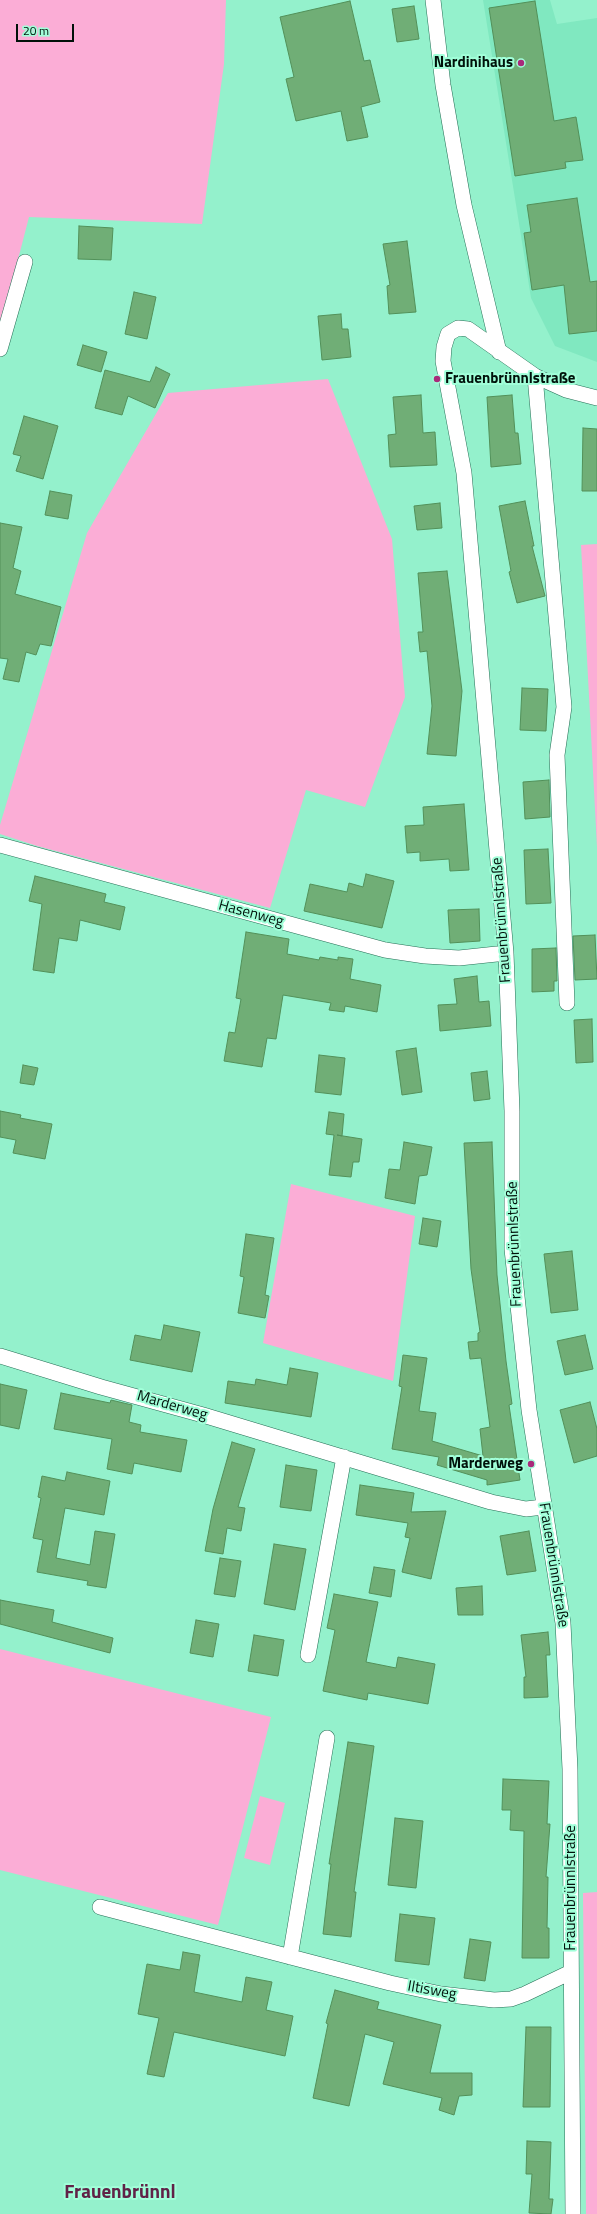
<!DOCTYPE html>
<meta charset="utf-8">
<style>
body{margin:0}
#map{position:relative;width:597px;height:2214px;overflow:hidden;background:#94f1cc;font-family:"Titillium Web",sans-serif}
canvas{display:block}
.scale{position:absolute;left:16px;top:24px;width:58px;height:18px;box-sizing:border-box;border:2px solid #00110a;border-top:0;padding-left:5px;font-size:12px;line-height:14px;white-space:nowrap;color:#00110a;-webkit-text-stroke:3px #a1ffd9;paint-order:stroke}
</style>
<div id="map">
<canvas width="597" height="2214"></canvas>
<div class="scale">20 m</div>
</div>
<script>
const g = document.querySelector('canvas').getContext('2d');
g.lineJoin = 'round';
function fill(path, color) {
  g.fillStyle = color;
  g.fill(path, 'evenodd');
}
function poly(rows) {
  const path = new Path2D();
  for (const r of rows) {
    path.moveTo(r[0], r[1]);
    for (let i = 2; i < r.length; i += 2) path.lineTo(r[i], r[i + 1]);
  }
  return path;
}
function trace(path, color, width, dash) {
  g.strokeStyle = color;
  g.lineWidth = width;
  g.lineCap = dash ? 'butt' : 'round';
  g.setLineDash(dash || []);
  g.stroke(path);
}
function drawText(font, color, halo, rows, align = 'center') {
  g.font = font + ' "Titillium Web",sans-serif';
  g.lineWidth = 4;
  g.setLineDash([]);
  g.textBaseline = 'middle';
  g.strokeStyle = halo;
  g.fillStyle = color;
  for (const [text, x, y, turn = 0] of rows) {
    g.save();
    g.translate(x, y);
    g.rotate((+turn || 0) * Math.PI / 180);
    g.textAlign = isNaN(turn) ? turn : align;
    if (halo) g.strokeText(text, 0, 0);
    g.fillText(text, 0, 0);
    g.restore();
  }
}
fill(poly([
 [483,0,550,0,557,24,597,18,597,362,555,346,531,298]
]), '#80e8c0');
fill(poly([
 [0,0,226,0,224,64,202,224,29,217,0,329],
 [328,379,392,539,405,697,365,807,306,790,270,908,37,846,0,834,0,825,87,533,168,393],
 [597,544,597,847,581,545],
 [291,1184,415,1216,393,1381,263,1343],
 [0,1649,271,1717,218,1925,0,1870],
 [260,1796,285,1803,270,1865,244,1858],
 [597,1892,597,2214,586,2214,583,1893]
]), '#fbadd6');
const building = poly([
 [350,1,364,61,370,60,380,102,361,107,368,137,347,141,341,111,296,121,286,79,294,77,280,17,350,1],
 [535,1,554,121,576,117,583,160,565,162,566,168,515,176,489,8,535,1],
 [414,6,419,39,397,42,392,9,414,6],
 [577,198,590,282,597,281,597,331,569,334,564,285,532,290,524,233,531,232,527,205,577,198],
 [79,226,113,228,111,260,78,259,79,226],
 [407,241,416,312,389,314,387,286,390,285,383,244,407,241],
 [134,292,156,297,147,339,125,334,134,292],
 [341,314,342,329,348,329,351,357,322,360,318,316,341,314],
 [83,345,107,352,101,372,77,365,83,345],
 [156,367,170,374,155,408,128,396,122,415,95,408,105,370,150,382,156,367],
 [421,395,423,433,435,432,437,465,390,467,388,435,396,434,393,397,421,395],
 [512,395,515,433,518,433,521,464,491,467,487,397,512,395],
 [24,416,58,426,43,479,16,471,21,456,13,454,24,416],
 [583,428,597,429,597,491,582,491,583,428],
 [50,491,72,495,68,519,45,515,50,491],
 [525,501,534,546,532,546,545,596,517,603,509,572,511,571,499,506,525,501],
 [440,503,442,528,417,530,414,506,440,503],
 [0,523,22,527,13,568,21,571,15,594,61,607,51,646,40,644,36,655,26,652,19,682,3,679,8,659,0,658,0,523],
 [447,571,462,691,456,756,427,754,432,706,427,651,420,652,418,632,423,632,418,573,447,571],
 [522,688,548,689,546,731,520,730,522,688],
 [549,780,550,817,525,819,523,782,549,780],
 [464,804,469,870,450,871,449,859,420,861,420,852,407,853,405,826,424,825,423,807,464,804],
 [548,849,551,903,526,904,524,850,548,849],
 [366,874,394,881,382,928,304,911,310,884,347,892,349,883,363,887,366,874],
 [35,876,106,894,104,902,125,907,120,930,80,920,77,941,59,938,54,973,33,970,42,904,29,901,35,876],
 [479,909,480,941,450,943,448,910,479,909],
 [246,932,289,939,287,954,319,960,320,957,338,960,338,957,353,959,350,979,381,985,377,1012,345,1006,344,1012,329,1010,331,1003,283,995,276,1039,267,1038,262,1067,224,1061,229,1032,235,1033,241,999,236,998,246,932],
 [595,935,597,979,575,980,573,936,595,935],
 [556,948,557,981,554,981,554,991,532,992,532,949,556,948],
 [477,976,479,1002,489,1001,491,1026,440,1031,438,1005,457,1004,454,979,477,976],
 [592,1019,593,1062,576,1063,574,1020,592,1019],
 [416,1048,422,1092,402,1095,396,1051,416,1048],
 [319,1055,345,1058,341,1095,315,1092,319,1055],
 [23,1065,38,1068,34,1085,20,1083,23,1065],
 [487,1071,490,1099,474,1101,471,1073,487,1071],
 [0,1111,21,1115,20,1118,52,1124,45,1159,13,1153,16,1140,0,1137,0,1111],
 [329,1112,344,1114,342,1136,337,1135,362,1139,359,1162,353,1162,351,1177,329,1175,334,1135,326,1134,329,1112],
 [404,1142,432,1147,427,1175,419,1176,415,1204,385,1198,389,1169,400,1170,404,1142],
 [492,1142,497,1275,506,1361,512,1404,509,1405,520,1480,487,1485,487,1480,437,1465,439,1457,392,1449,402,1387,399,1386,403,1355,427,1358,419,1411,436,1413,432,1441,483,1456,480,1429,490,1427,481,1358,470,1359,468,1342,478,1341,478,1333,480,1332,471,1269,464,1143,492,1142],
 [423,1218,441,1221,437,1247,419,1244,423,1218],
 [246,1234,274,1238,265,1295,269,1296,265,1318,238,1313,244,1277,240,1276,246,1234],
 [572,1251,578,1310,551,1313,544,1254,572,1251],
 [164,1325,200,1332,192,1372,130,1360,135,1335,161,1340,164,1325],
 [585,1335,593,1369,565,1375,557,1341,585,1335],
 [290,1368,318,1373,311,1417,225,1403,228,1381,255,1385,256,1379,287,1385,290,1368],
 [0,1384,27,1390,19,1429,0,1425,0,1384],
 [61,1393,110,1403,111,1400,132,1405,129,1422,141,1425,140,1432,187,1440,181,1472,134,1463,132,1474,107,1469,112,1439,54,1429,61,1393],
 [590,1402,597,1429,597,1456,574,1463,560,1410,590,1402],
 [232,1442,255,1449,238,1507,245,1508,241,1531,227,1528,223,1554,205,1551,213,1509,232,1442],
 [286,1465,317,1470,311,1511,280,1507,286,1465],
 [67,1472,110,1481,104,1515,65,1508,56,1558,90,1565,95,1531,115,1534,106,1588,87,1585,88,1581,37,1572,43,1540,33,1538,41,1498,38,1497,42,1476,65,1481,67,1472],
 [360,1485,414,1493,411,1512,446,1511,431,1579,402,1572,410,1538,405,1537,408,1523,356,1515,360,1485],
 [529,1531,536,1571,507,1575,500,1536,529,1531],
 [274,1544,306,1549,295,1610,264,1604,274,1544],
 [220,1558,241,1561,235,1597,214,1594,220,1558],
 [374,1567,395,1570,391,1597,369,1593,374,1567],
 [482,1586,483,1615,458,1615,456,1588,482,1586],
 [334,1594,378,1602,366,1662,396,1668,398,1657,435,1664,428,1704,368,1693,367,1700,323,1691,335,1630,327,1628,334,1594],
 [0,1600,54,1610,52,1622,113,1638,110,1653,0,1624,0,1600],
 [196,1620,219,1624,213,1657,190,1653,196,1620],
 [548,1632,550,1655,546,1655,548,1697,524,1698,524,1677,526,1677,521,1635,548,1632],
 [254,1635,284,1640,278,1676,248,1671,254,1635],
 [348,1742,374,1746,354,1892,356,1892,351,1937,323,1934,331,1864,329,1864,348,1742],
 [503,1779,549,1781,547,1824,550,1824,546,1877,548,1877,547,1928,549,1928,549,1958,522,1958,524,1831,510,1830,511,1810,502,1810,503,1779],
 [395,1818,423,1821,416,1888,388,1885,395,1818],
 [400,1914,435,1918,429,1965,395,1961,400,1914],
 [470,1939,491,1942,485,1981,464,1978,470,1939],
 [183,1952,200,1955,194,1992,242,2002,246,1977,272,1982,266,2010,293,2016,285,2056,174,2032,164,2077,147,2074,159,2018,138,2014,147,1964,180,1970,183,1952],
 [335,1990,379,2002,377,2009,441,2025,430,2073,472,2073,472,2095,459,2096,454,2115,439,2110,442,2098,383,2084,394,2042,365,2034,349,2106,313,2098,328,2024,326,2023,335,1990],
 [526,2027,551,2027,550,2107,523,2107,526,2027],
 [527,2141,551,2142,549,2199,553,2199,551,2214,529,2213,532,2174,526,2174,527,2141]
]);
fill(building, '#70ae76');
trace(building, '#529059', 1);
const minor = poly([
 [433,0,443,85,464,205,499,352],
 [0,349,25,262],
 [535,376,564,707,557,755,567,1003],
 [0,845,385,950,425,956,459,958,506,953],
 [0,1356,101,1387,203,1415,491,1502,526,1509,543,1507],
 [308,1655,344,1457],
 [100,1907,390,1983,441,1994,494,2000,511,1999,525,1994,571,1972],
 [290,1957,327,1738],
 [573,2214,570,1769,563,1623,529,1410,512,1249,512,1111,506,953,464,473,443,361,444,347,448,334,458,328,468,329,535,376,566,390,597,398]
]);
trace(minor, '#266f56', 16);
trace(minor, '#fff', 15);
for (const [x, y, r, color] of [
 [521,63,4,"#a92a7a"],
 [437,379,4,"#a92a7a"],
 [531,1464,4,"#a92a7a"]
]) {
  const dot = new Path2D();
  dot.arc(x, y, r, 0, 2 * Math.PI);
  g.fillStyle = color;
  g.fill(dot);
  trace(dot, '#a1ffd9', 1.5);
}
drawText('bold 15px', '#00110a', '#a1ffd9', [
 ["Nardinihaus",513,63],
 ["Frauenbrünnlstraße",445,379,"left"],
 ["Marderweg",523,1464]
], 'right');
drawText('15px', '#00110a', '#a1ffd9', [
 ["Hasenweg",251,914,15],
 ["Frauenbrünnlstraße",502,920,-94],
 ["Frauenbrünnlstraße",515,1244,-92],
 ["Marderweg",172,1406,16],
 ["Frauenbrünnlstraße",553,1565,81],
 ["Frauenbrünnlstraße",571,1888,-90],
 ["Iltisweg",432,1991,10]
]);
drawText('bold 19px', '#602247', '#a1ffd9', [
 ["Frauenbrünnl",120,2193]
]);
</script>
